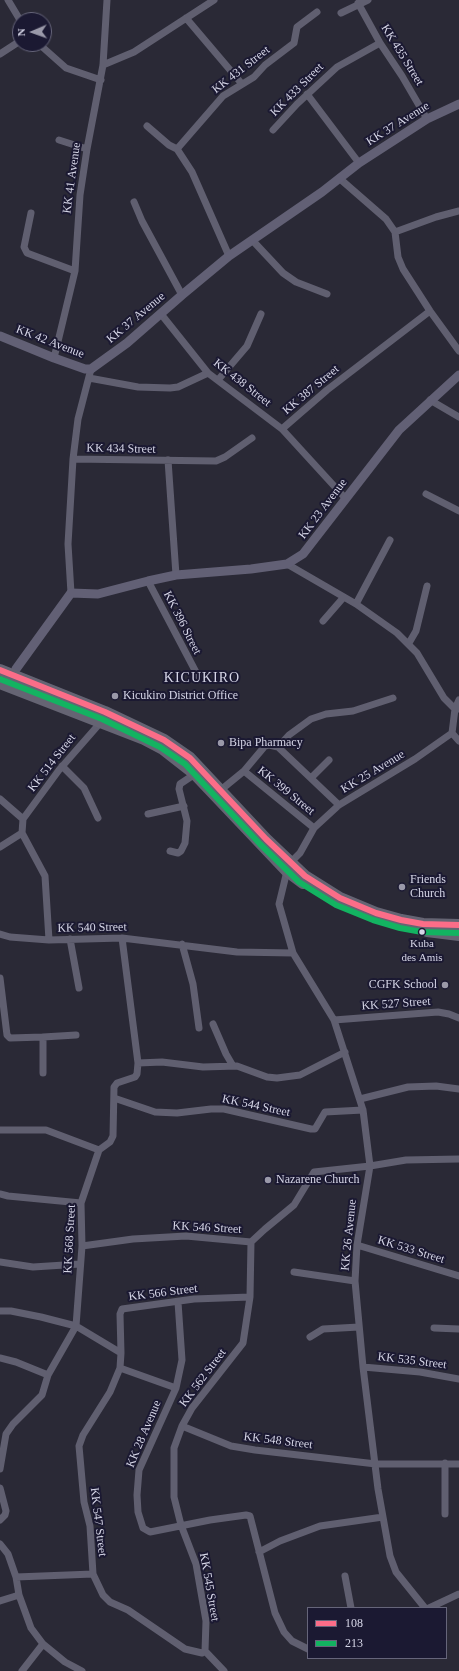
<!DOCTYPE html>
<style>
body{margin:0}
#map{position:relative;width:459px;height:1671px;overflow:hidden;background:#2a2936;font-family:"Times New Roman",serif}
canvas{display:block}
.legend{position:absolute;left:307px;top:1607px;width:140px;height:52px;box-sizing:border-box;background:#1b1932;border:1px solid #66657a;margin:0;padding:5px 7px;list-style:none;font-size:12px;color:#d6d6e7}
.legend li{display:flex;align-items:center;gap:8px;height:20px}
.legend b{width:20px;border:1px solid #66657a}
.north{position:absolute;left:12px;top:12px;width:40px;height:40px;box-sizing:border-box;background:#1b1932;border:1px solid #66657a;border-radius:50%;rotate:268deg;font-size:11px;font-weight:700;line-height:16px;text-align:center;color:#d6d6e7}
.north::after{content:'';display:block;margin:auto;width:14px;height:18px;background:#9a99a9;clip-path:polygon(50% 0,100% 100%,50% 72%,0 100%)}
</style>
<div id="map">
<canvas width="459" height="1671"></canvas>
<ul class="legend">
<li><b style="height:5px;background:#fb6d88"></b>108</li>
<li><b style="height:5px;background:#13b361"></b>213</li>
</ul>
<div class="north">N</div>
</div>
<script>
const g = document.querySelector('canvas').getContext('2d');
g.lineJoin = 'round';
function poly(rows) {
  const path = new Path2D();
  for (const r of rows) {
    path.moveTo(r[0], r[1]);
    for (let i = 2; i < r.length; i += 2) path.lineTo(r[i], r[i + 1]);
  }
  return path;
}
function trace(path, color, width, dash) {
  g.strokeStyle = color;
  g.lineWidth = width;
  g.lineCap = dash ? 'butt' : 'round';
  g.setLineDash(dash || []);
  g.stroke(path);
}
function drawText(font, color, halo, rows, align = 'center') {
  g.font = font + ' "Times New Roman",serif';
  g.lineWidth = 4;
  g.setLineDash([]);
  g.textBaseline = 'middle';
  g.strokeStyle = halo;
  g.fillStyle = color;
  for (const [text, x, y, turn = 0] of rows) {
    g.save();
    g.translate(x, y);
    g.rotate((+turn || 0) * Math.PI / 180);
    g.textAlign = isNaN(turn) ? turn : align;
    if (halo) g.strokeText(text, 0, 0);
    g.fillText(text, 0, 0);
    g.restore();
  }
}
trace(poly([
 [8,0,20,20],
 [358,3,380,43,402,76,427,119],
 [341,13,368,0],
 [186,18,242,84],
 [39,44,66,68,101,80],
 [0,54,20,41],
 [103,65,134,52,214,0],
 [307,94,359,163],
 [147,126,169,145,177,149],
 [273,130,297,104,337,67,380,43],
 [59,140,87,149],
 [339,178,386,219,395,232,436,217,459,211],
 [134,202,142,221,182,295],
 [31,213,24,247,27,253,75,271],
 [395,232,398,257,403,269,430,311,459,351],
 [253,241,283,273,296,282,327,294],
 [229,256,192,172,177,149,223,96,254,77,265,65,294,43,297,27,317,12],
 [161,314,208,373,282,429],
 [54,358,75,271,80,195,87,149,103,65,107,0],
 [89,378,138,387,170,388,178,387,208,373],
 [218,380,247,346,261,314],
 [430,400,459,417],
 [73,459,216,461,225,457,252,438],
 [168,460,176,575],
 [426,494,459,511],
 [346,499,282,429,327,390,430,311],
 [287,564,356,604,397,633,417,653,444,698,455,709,458,709],
 [148,581,198,676],
 [71,593,68,544,73,459,78,419,91,369],
 [356,604,390,540],
 [323,621,343,598],
 [409,643,416,631,427,586],
 [452,733,459,741],
 [278,747,289,735,311,719,326,714,353,711,393,698],
 [62,766,84,788,98,818],
 [244,771,314,828],
 [312,777,329,760],
 [222,789,244,771,265,746,269,745,278,747,339,805],
 [0,799,23,819,22,833,45,876,49,940,122,938,237,952,293,953],
 [148,814,184,806],
 [23,819,59,770,101,722],
 [0,847,22,833],
 [170,851,178,853,181,851,185,843,187,821,179,789,180,784,195,774],
 [291,862,300,853,314,828,339,805,415,759,452,733,455,709,459,700],
 [287,871,279,904,293,953,334,1020,363,1110,370,1166,357,1245,355,1281,363,1367,378,1489,390,1556,396,1572,425,1608],
 [0,934,10,937,49,940],
 [70,939,79,988],
 [182,944,193,984,199,1028],
 [0,978,7,1035,10,1038,43,1037,43,1073],
 [334,1020,438,1012,449,1014,459,1018],
 [213,1024,226,1054,233,1066],
 [43,1037,76,1035],
 [138,1063,162,1062,203,1067,237,1066,267,1077,277,1078,300,1075,345,1052],
 [114,1098,155,1112,177,1113,211,1109,224,1109,311,1129,315,1129,325,1112,363,1110],
 [360,1099,408,1087,436,1086,459,1089],
 [0,1130,46,1130,99,1150],
 [0,1194,8,1196,81,1203],
 [357,1245,459,1276],
 [82,1246,133,1239,186,1236,251,1242,265,1229,294,1205,314,1172,370,1166,406,1160,459,1159],
 [0,1262,33,1267,80,1264],
 [294,1272,355,1281],
 [0,1311,11,1311,41,1317,76,1326,121,1353,120,1368,176,1388,139,1470,137,1495,138,1512,143,1528,150,1532,210,1520,246,1515,250,1516,275,1613,284,1632,292,1641,308,1649],
 [434,1328,459,1329],
 [310,1337,323,1329,359,1327],
 [121,1353,120,1314,122,1309,194,1299,250,1297],
 [0,1358,16,1362,48,1375,76,1326,82,1246,81,1203,99,1150,110,1142,113,1136,114,1087,117,1083,135,1077,137,1074,138,1063,122,938],
 [363,1367,420,1372,459,1379],
 [120,1368,110,1392,83,1435,79,1446,84,1502,90,1526,93,1574,103,1595,110,1602,128,1610,185,1649,202,1653,205,1651,206,1621,196,1564,181,1525,174,1497,174,1448,182,1426,192,1408,243,1343,250,1297,251,1242],
 [176,1388,182,1360,178,1302],
 [182,1426,231,1446,255,1450,376,1464,459,1464],
 [0,1469,6,1434,13,1424,42,1395,48,1375],
 [0,1488,6,1511,5,1515,0,1520],
 [445,1514,445,1463],
 [0,1544,8,1554,16,1577,19,1595,31,1628,43,1644,65,1662,82,1671],
 [259,1552,280,1541,320,1526,383,1517],
 [345,1576,351,1608],
 [16,1577,93,1574],
 [0,1601,19,1595],
 [429,1608,459,1594],
 [205,1651,224,1671],
 [22,1671,43,1644]
]), '#605f70', 7);
trace(poly([
 [0,336,54,358,85,369,91,369,127,343,182,295,229,256,322,192,359,163,427,119,459,104],
 [16,669,71,593,98,594,148,581,176,575,251,569,287,564,303,554,399,430,459,375]
]), '#626075', 9);
trace(poly([
 [0,670,105,712,164,740,190,758,266,839,305,876,340,898,376,913,401,920,423,924,459,925],
 [0,683,144,739,163,749,195,774,287,871,303,883],
 [427,931,459,935]
]), '#656473', 12);
trace(poly([
 [0,670,105,712,164,740,190,758,266,839,305,876,340,898,376,913,401,920,423,924,459,925]
]), '#fb6d88', 6);
trace(poly([
 [0,679,102,719,160,747,185,764,260,844,299,882,336,905,373,920,400,928,422,932,459,933]
]), '#13b361', 6);
for (const [x, y, r, color] of [
 [115,696,4,"#9a99a9"],
 [221,743,4,"#9a99a9"],
 [402,887,4,"#9a99a9"],
 [422,932,3.5,"#d6d6e7"],
 [445,985,4,"#9a99a9"],
 [268,1180,4,"#9a99a9"]
]) {
  const dot = new Path2D();
  dot.arc(x, y, r, 0, 2 * Math.PI);
  g.fillStyle = color;
  g.fill(dot);
  trace(dot, '#1b1932', 1.5);
}
drawText('11px', '#d6d6e7', '#1b1932', [
 ["Kuba",422,944],
 ["des Amis",422,958]
]);
drawText('12px', '#d6d6e7', '#1b1932', [
 ["KK 435 Street",402,55,58],
 ["KK 431 Street",241,70,-38],
 ["KK 433 Street",297,90,-45],
 ["KK 37 Avenue",398,124,-32],
 ["KK 41 Avenue",72,178,-82],
 ["KK 37 Avenue",136,318,-40],
 ["KK 42 Avenue",50,342,21],
 ["KK 438 Street",242,383,38],
 ["KK 387 Street",311,390,-40],
 ["KK 434 Street",121,449,1],
 ["KK 23 Avenue",323,509,-53],
 ["KK 396 Street",182,623,63],
 ["KK 514 Street",52,763,-52],
 ["KK 25 Avenue",373,772,-31],
 ["KK 399 Street",286,791,39],
 ["KK 540 Street",92,928,-1],
 ["KK 527 Street",396,1004,-4],
 ["KK 544 Street",256,1106,12],
 ["KK 546 Street",207,1228,3],
 ["KK 26 Avenue",349,1235,-84],
 ["KK 568 Street",70,1239,-87],
 ["KK 533 Street",411,1250,17],
 ["KK 566 Street",163,1293,-7],
 ["KK 535 Street",412,1361,7],
 ["KK 562 Street",203,1378,-53],
 ["KK 28 Avenue",144,1434,-67],
 ["KK 548 Street",278,1441,7],
 ["KK 547 Street",98,1522,83],
 ["KK 545 Street",209,1587,80]
]);
drawText('12px', '#d6d6e7', '#1b1932', [
 ["Kicukiro District Office",123,696],
 ["Bipa Pharmacy",229,743],
 ["Friends",410,880],
 ["Church",410,894],
 ["CGFK School",437,985,"right"],
 ["Nazarene Church",276,1180]
], 'left');
g.letterSpacing = '1px';
drawText('14px', '#d6d6e7', '#1b1932', [
 ["KICUKIRO",202,678]
]);
g.letterSpacing = '0px';
</script>
